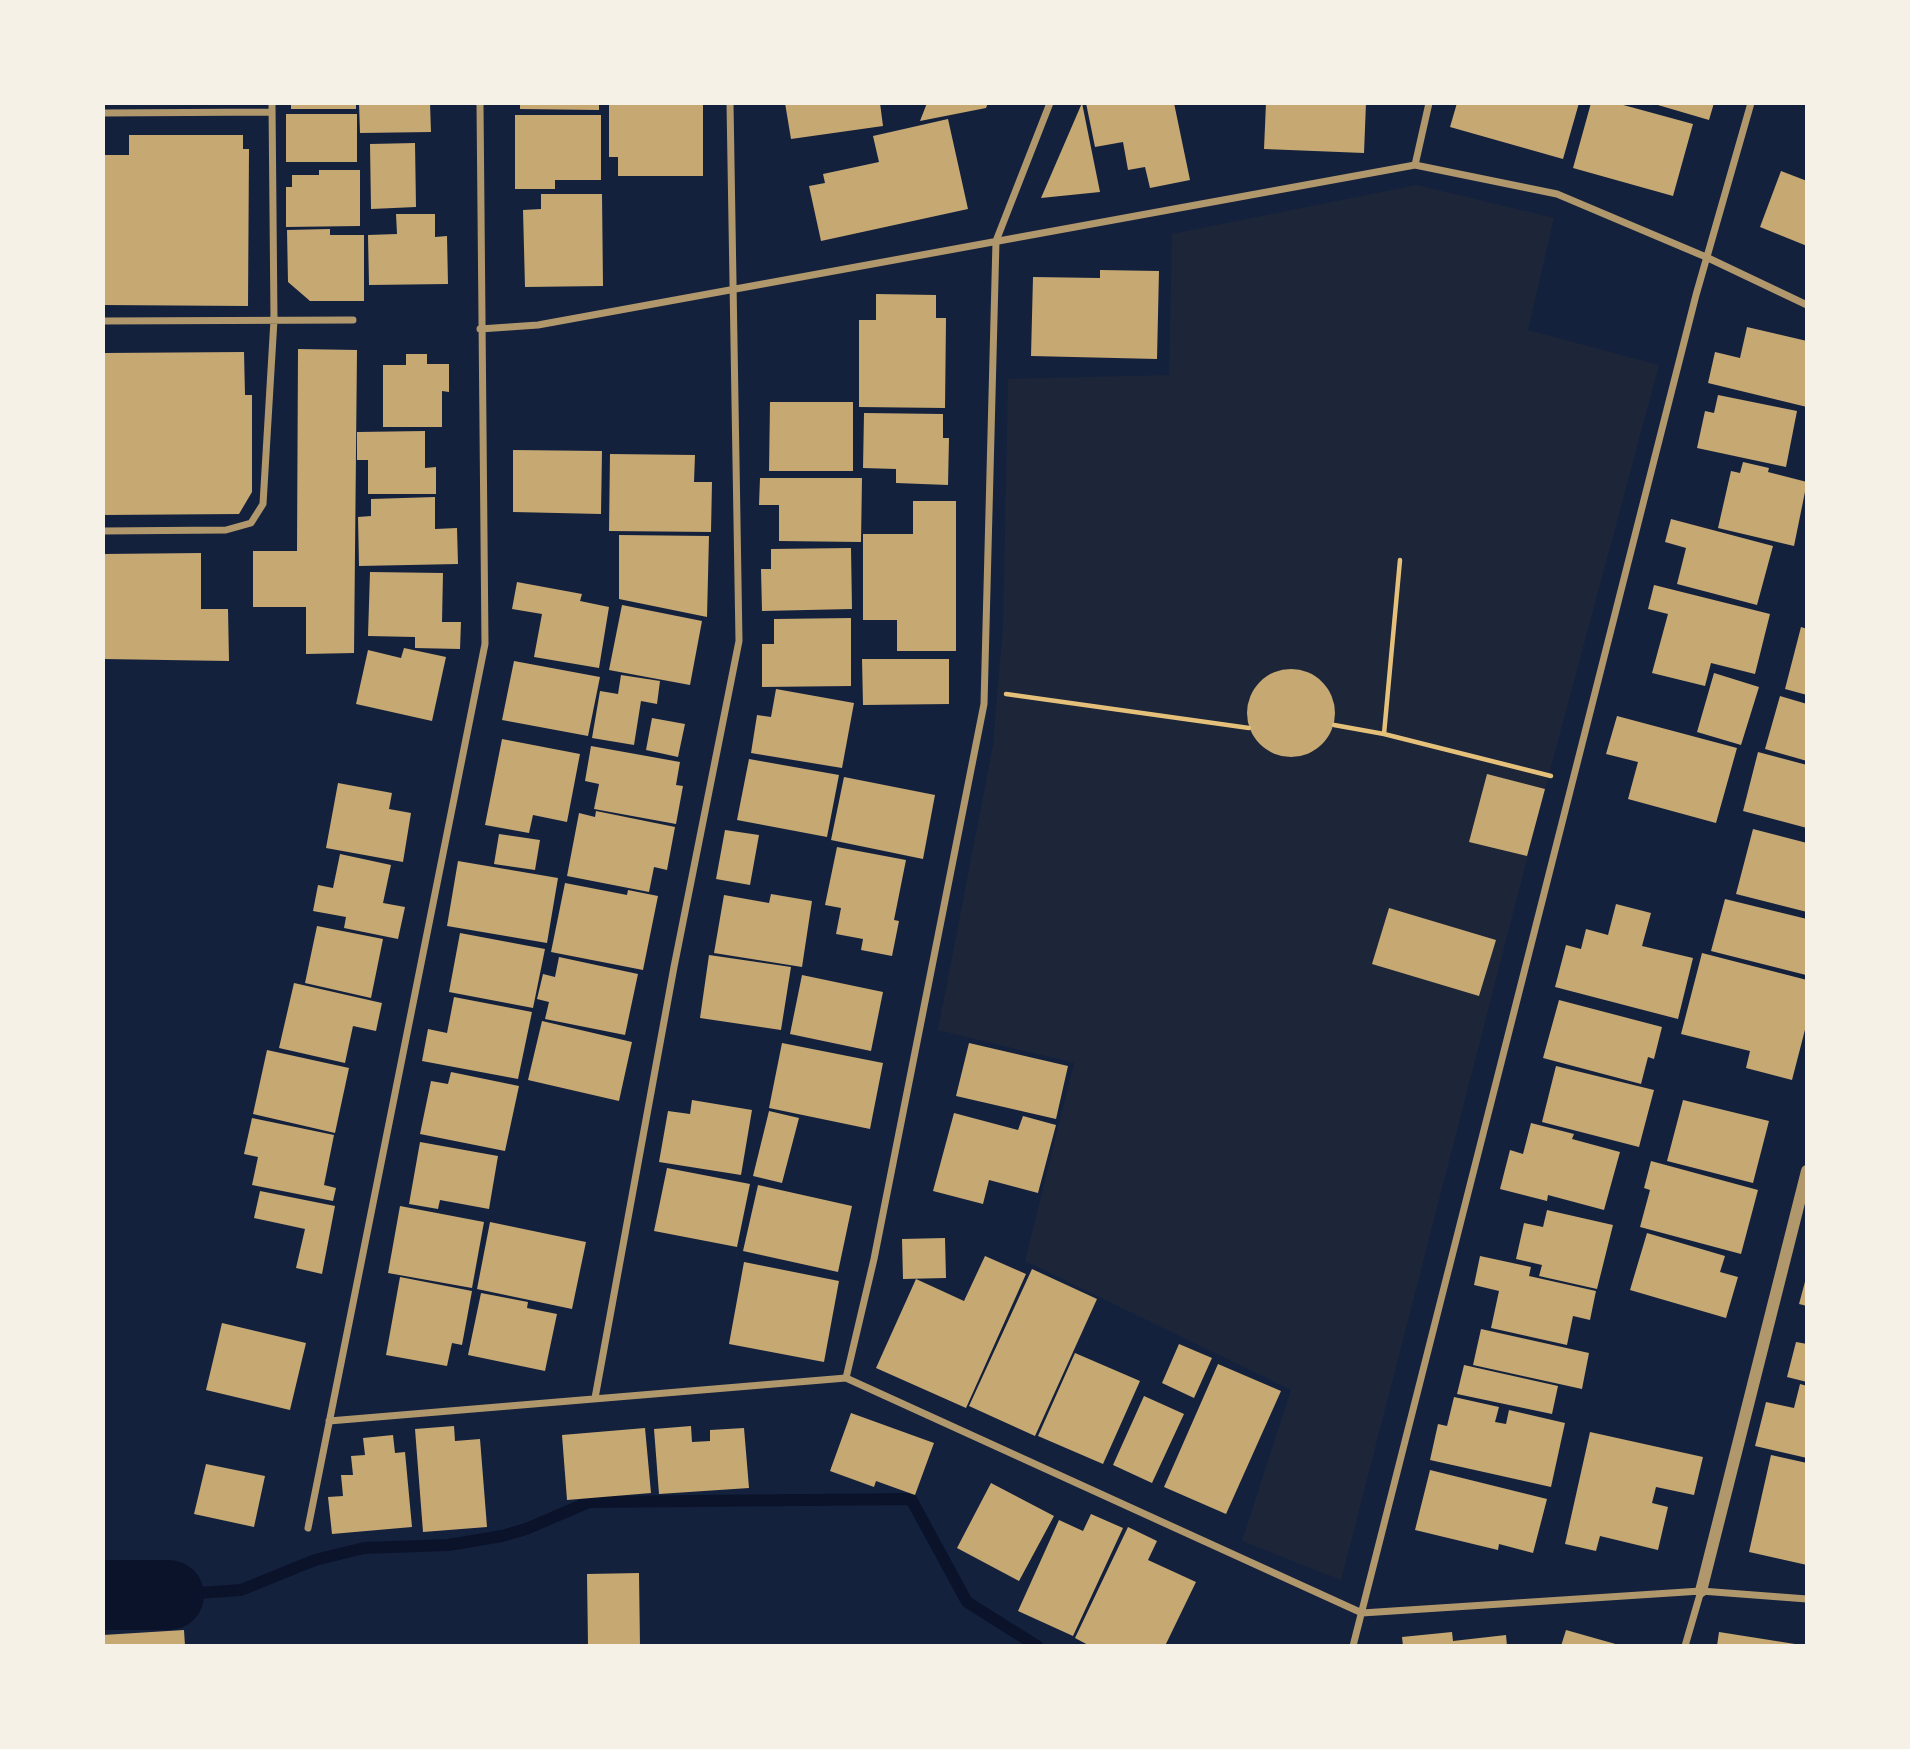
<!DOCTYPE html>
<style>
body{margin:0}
#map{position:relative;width:1910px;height:1749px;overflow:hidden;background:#14213d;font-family:Quicksand,sans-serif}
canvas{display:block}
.frame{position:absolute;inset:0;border:105px solid #f6f1e7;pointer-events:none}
</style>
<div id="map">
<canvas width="1910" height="1749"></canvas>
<div class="frame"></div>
</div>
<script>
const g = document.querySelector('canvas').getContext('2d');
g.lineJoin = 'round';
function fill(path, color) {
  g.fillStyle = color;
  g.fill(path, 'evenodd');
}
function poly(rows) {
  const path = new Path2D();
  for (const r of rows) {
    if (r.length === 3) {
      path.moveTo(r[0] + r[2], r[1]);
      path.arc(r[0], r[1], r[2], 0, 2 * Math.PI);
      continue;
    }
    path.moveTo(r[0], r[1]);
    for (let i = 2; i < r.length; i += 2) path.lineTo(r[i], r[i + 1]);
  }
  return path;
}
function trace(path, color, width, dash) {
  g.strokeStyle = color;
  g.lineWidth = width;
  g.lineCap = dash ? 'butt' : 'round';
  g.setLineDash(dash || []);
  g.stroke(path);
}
fill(poly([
 [1417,185,1554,218,1528,330,1659,365,1545,789,1341,1580,1242,1541,1291,1390,1025,1261,1074,1063,938,1030,993,745,1003,626,1008,379,1169,375,1172,234]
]), '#1d2539');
trace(poly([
 [169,1595,241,1590,315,1560,364,1548,448,1545,502,1536,526,1529,589,1502,911,1499,967,1602,1037,1646]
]), '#0b132b', 12);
trace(poly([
 [103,1595,169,1595]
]), '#0b132b', 70);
fill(poly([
 [291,103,356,103,356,109,291,109],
 [359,103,430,103,431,132,360,133],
 [520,103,599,103,599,110,520,109],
 [609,103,703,103,703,176,618,176,618,157,609,157],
 [785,103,880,103,883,126,791,139],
 [927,103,988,103,986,108,920,121],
 [1082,103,1100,192,1041,198],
 [1086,103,1174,103,1190,180,1150,188,1145,167,1128,170,1123,142,1095,147],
 [1266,103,1366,103,1364,153,1264,149],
 [1457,103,1579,103,1563,159,1450,127],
 [1591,103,1616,103,1693,124,1673,196,1573,168],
 [1651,103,1714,103,1709,120],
 [286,114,357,114,357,162,286,162],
 [515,115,601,115,601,180,555,180,555,189,515,189],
 [948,119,968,209,821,241,809,186,825,183,823,174,879,162,873,136],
 [129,135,243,135,243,149,249,149,248,306,103,305,103,155,129,155],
 [415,143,416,207,371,209,370,144],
 [319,170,360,170,360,226,286,227,286,187,292,187,292,175,319,175],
 [1781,171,1807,181,1807,246,1760,227],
 [541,194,602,194,603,286,525,287,523,210,541,209],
 [396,214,435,214,435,237,447,236,448,284,369,285,368,235,397,234],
 [330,229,330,235,364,235,364,301,310,301,288,282,287,230],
 [1100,270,1159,271,1157,359,1031,356,1033,277,1100,278],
 [876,294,936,295,936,318,946,318,945,408,859,407,859,320,876,320],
 [1747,327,1807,341,1807,407,1708,383,1715,352,1740,358],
 [298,349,357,350,354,653,306,654,306,607,253,607,253,551,297,551],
 [244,352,245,395,252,395,252,492,239,514,103,515,103,353],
 [406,354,427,354,427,364,449,364,449,392,442,391,442,427,383,427,383,365,406,365],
 [1718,395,1797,411,1786,467,1697,448,1705,411,1714,413],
 [770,402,853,402,853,471,769,471],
 [864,413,943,414,943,438,949,438,948,485,896,483,896,469,863,468],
 [425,431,425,468,436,467,436,494,368,494,368,460,357,460,357,432],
 [513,450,602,451,601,514,513,512],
 [610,454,695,455,694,482,712,482,711,532,609,531],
 [1743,462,1769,468,1768,472,1807,482,1794,546,1718,528,1731,471,1740,473],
 [760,478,862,478,861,542,779,541,779,505,759,505],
 [435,497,435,529,457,528,458,564,359,566,358,517,371,516,371,499],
 [913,501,956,501,956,651,897,651,897,620,863,620,863,534,913,534],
 [1671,519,1773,546,1757,605,1677,584,1686,548,1665,542],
 [619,535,709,536,707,617,619,599],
 [851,548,852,609,762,611,761,569,771,569,771,549],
 [201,553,201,609,228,609,229,661,103,659,103,554],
 [370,572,443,573,442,622,461,622,460,649,415,648,415,637,368,636],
 [517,582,582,594,580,601,609,607,599,668,534,657,542,614,512,609],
 [1654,585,1770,614,1755,674,1711,663,1705,686,1652,673,1668,614,1648,609],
 [622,605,702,621,690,685,609,670],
 [851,618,851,686,762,687,762,644,774,644,774,619],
 [1801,627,1807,629,1807,695,1785,689],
 [404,648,446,657,432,721,356,704,368,650,401,658],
 [862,659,949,659,949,704,863,705],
 [514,661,600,677,588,736,502,720],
 [1291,713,44],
 [1714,673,1759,687,1741,745,1697,732],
 [621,675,660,681,657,704,641,701,634,745,592,738,600,691,618,694],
 [776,689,854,703,842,768,751,753,757,715,771,717],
 [1780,696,1807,704,1807,761,1765,749],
 [1617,716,1737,748,1716,823,1628,799,1638,762,1606,754],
 [652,718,685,724,678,757,646,750],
 [502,739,580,754,567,822,533,815,529,833,485,825],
 [591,746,680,762,676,785,683,786,676,824,594,809,599,784,585,781],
 [1758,752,1807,765,1807,828,1743,811],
 [749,759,839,775,827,837,737,820],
 [1487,774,1545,789,1527,856,1469,842],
 [844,777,935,795,923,859,831,840],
 [338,783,392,793,389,809,411,813,403,862,326,848],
 [596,811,675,827,667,870,654,867,649,892,567,876,579,813,595,817],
 [1753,829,1807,843,1807,912,1736,894],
 [725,830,759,835,750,885,716,879],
 [499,834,540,840,535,870,494,864],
 [837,847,906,860,894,920,899,921,892,956,861,950,863,939,836,934,841,908,825,905],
 [340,854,391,865,383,903,405,907,398,939,344,928,346,917,313,911,318,885,333,888],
 [458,861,558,878,547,943,447,926],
 [565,883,627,895,628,890,658,896,643,970,551,952],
 [771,894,812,901,802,967,714,953,724,895,769,903],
 [1725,899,1807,919,1806,975,1711,951],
 [1616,904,1651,913,1642,946,1693,958,1678,1019,1555,987,1566,945,1581,949,1586,929,1608,935],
 [1389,908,1496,940,1479,996,1372,964],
 [317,926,383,939,371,998,305,983],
 [460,933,545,949,533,1008,449,992],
 [1702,953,1807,980,1807,1022,1792,1080,1746,1068,1750,1051,1681,1034],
 [709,955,791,967,781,1030,700,1018],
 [559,957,638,974,625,1035,545,1019,549,1002,537,999,543,974,555,977],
 [802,975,883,992,871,1051,790,1034],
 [294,983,382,1003,376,1031,353,1026,345,1063,279,1048],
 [454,997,532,1012,518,1079,422,1061,428,1029,447,1033],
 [1559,1000,1662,1027,1654,1059,1648,1057,1641,1084,1543,1058],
 [542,1021,632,1042,619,1101,528,1080],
 [782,1043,883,1063,870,1129,769,1108],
 [969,1043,1068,1066,1056,1119,956,1096],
 [267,1050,349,1068,335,1133,253,1114],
 [1556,1066,1654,1090,1639,1147,1542,1122],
 [451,1072,519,1086,505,1151,420,1134,431,1081,448,1084],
 [692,1100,752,1110,741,1175,659,1162,668,1111,690,1114],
 [1683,1100,1769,1121,1753,1183,1667,1161],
 [769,1111,799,1118,782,1183,753,1176],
 [954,1113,1018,1130,1023,1116,1056,1125,1038,1193,989,1180,983,1204,933,1191],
 [252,1118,334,1135,324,1185,336,1188,333,1201,252,1185,258,1157,244,1154],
 [1531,1123,1574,1134,1572,1139,1620,1152,1604,1210,1548,1195,1547,1201,1500,1189,1510,1150,1523,1154],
 [420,1142,498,1156,489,1209,440,1200,438,1209,409,1204],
 [1651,1161,1758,1190,1741,1254,1640,1227,1650,1190,1644,1188],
 [667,1168,750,1184,737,1247,654,1231],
 [758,1185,852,1206,838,1272,743,1251],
 [260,1191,335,1206,322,1274,296,1268,305,1229,254,1218],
 [400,1206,484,1222,472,1288,388,1273],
 [1547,1210,1613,1225,1597,1289,1539,1276,1542,1265,1516,1259,1524,1223,1543,1227],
 [490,1222,586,1242,572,1309,477,1289],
 [1647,1233,1725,1256,1720,1272,1738,1277,1726,1318,1630,1290],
 [945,1238,946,1278,903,1279,902,1239],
 [985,1256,1026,1274,966,1408,876,1368,916,1279,964,1301],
 [1480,1256,1531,1267,1529,1276,1596,1291,1590,1320,1573,1316,1567,1345,1491,1328,1499,1291,1474,1285],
 [744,1262,839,1281,824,1362,729,1344],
 [1032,1269,1097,1299,1035,1436,969,1406],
 [400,1277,472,1291,462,1345,452,1343,447,1366,386,1355],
 [1806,1278,1807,1278,1807,1306,1799,1304],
 [481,1293,528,1302,527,1308,557,1314,545,1371,468,1355],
 [222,1323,306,1343,290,1410,206,1390],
 [1481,1329,1589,1353,1582,1389,1473,1365],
 [1796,1342,1807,1344,1807,1382,1787,1377],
 [1179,1344,1212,1358,1194,1398,1162,1383],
 [1075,1353,1140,1381,1103,1464,1038,1436],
 [1218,1364,1281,1391,1226,1514,1164,1487],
 [1464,1365,1558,1386,1552,1414,1457,1394],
 [1800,1384,1807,1386,1807,1458,1755,1446,1766,1402,1794,1408],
 [1144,1396,1184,1414,1152,1483,1113,1465],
 [1454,1397,1499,1407,1495,1422,1506,1424,1509,1410,1565,1423,1551,1487,1430,1460,1438,1424,1447,1426],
 [851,1413,934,1443,915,1495,876,1481,874,1487,830,1471],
 [454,1426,455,1441,480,1439,487,1527,423,1532,415,1429],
 [691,1426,692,1442,710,1441,710,1430,744,1428,749,1488,659,1494,654,1429],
 [645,1428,651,1493,567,1500,562,1435],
 [1590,1432,1703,1457,1694,1495,1656,1487,1652,1503,1668,1507,1658,1550,1600,1536,1596,1551,1565,1544],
 [393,1435,395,1453,405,1452,412,1527,332,1534,328,1497,343,1496,341,1475,353,1475,351,1456,365,1455,363,1438],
 [1771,1455,1807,1463,1807,1565,1749,1552],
 [206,1464,265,1476,254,1527,194,1514],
 [1430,1470,1547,1499,1533,1553,1499,1544,1498,1550,1415,1530],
 [991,1483,1054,1516,1019,1581,957,1548],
 [1091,1514,1123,1528,1073,1636,1018,1611,1059,1520,1083,1531],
 [1128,1527,1157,1541,1148,1560,1196,1582,1165,1646,1090,1646,1075,1638],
 [639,1573,640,1646,588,1646,587,1574],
 [184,1630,185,1646,103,1646,103,1635],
 [1566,1630,1619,1645,1619,1646,1561,1646],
 [1452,1632,1453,1641,1506,1635,1507,1646,1403,1646,1402,1637],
 [1719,1632,1795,1644,1795,1646,1717,1646]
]), '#c6a872');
trace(poly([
 [1006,694,1249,728],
 [1334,725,1384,734,1551,776],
 [1384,734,1400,560]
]), '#e5c07b', 4.5);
trace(poly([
 [103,113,272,112],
 [1415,165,1429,103],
 [103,321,353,320],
 [480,329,538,325,1415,165,1557,194,1706,257,1807,305],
 [103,531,226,530,251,523,263,504,274,320,272,103],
 [846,1378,874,1259,984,704,996,241,1050,103],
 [595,1398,674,967,739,641,730,103],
 [329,1421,846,1378,1362,1613,1701,1591,1807,1599],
 [308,1528,485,644,480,103],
 [1353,1646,1696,295,1751,103],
 [1685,1646,1701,1591]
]), '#b1986c', 7);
trace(poly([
 [1701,1591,1807,1171]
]), '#b1986c', 12);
</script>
